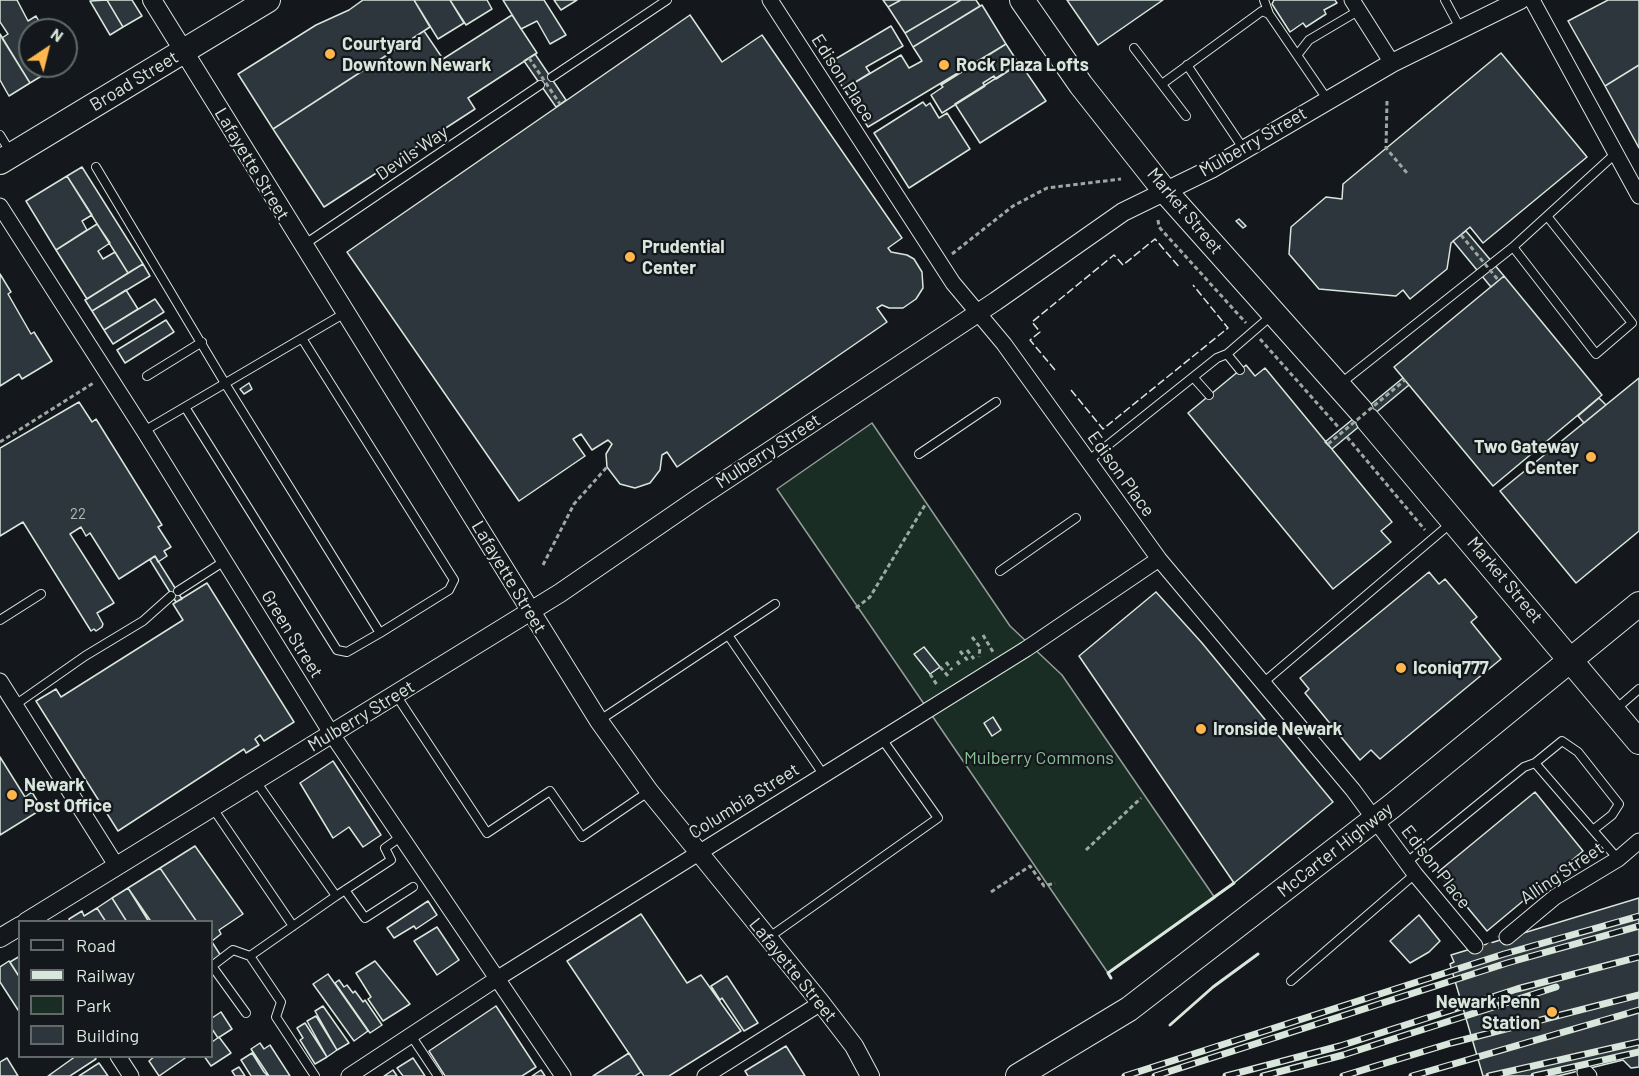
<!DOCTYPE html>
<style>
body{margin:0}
#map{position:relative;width:1639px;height:1076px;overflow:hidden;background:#14181c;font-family:Barlow,sans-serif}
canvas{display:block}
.legend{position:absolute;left:18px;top:920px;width:195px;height:138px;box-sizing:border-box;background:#14181c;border:2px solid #626a69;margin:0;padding:8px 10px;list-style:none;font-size:18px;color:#d8e6dc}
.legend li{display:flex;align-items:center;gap:12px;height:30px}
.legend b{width:30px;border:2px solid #626a69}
.north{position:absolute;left:18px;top:18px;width:60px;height:60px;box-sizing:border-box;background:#14181c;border:2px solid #626a69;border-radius:50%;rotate:35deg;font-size:16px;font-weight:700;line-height:24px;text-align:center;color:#d8e6dc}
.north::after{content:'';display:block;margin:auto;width:21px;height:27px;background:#ffb74d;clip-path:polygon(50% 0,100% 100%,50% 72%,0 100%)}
</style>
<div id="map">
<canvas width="1639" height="1076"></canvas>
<ul class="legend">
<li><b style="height:8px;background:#14181c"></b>Road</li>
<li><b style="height:8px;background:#d8e6dc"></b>Railway</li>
<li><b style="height:16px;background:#1a2d24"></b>Park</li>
<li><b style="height:16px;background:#2c363c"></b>Building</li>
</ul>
<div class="north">N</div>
</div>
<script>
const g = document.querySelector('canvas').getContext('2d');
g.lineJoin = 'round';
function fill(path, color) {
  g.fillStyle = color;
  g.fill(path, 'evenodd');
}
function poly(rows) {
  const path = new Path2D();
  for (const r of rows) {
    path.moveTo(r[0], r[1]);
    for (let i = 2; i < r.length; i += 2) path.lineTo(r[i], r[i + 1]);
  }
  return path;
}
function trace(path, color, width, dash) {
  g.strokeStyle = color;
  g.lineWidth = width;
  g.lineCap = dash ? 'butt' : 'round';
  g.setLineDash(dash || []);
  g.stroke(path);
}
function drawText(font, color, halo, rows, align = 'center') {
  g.font = font + ' Barlow,sans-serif';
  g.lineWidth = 4.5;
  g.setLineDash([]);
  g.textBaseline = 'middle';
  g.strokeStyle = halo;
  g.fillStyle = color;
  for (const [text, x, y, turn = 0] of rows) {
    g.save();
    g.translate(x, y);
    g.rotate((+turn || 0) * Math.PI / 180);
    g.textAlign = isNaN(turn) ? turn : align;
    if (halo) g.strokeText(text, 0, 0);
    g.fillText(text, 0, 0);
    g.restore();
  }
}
const green = poly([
 [872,423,1010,626,1062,675,1215,898,1108,973,777,489,872,423]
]);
fill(green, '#1a2d24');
trace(green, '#939e99', 1.5);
const building = poly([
 [0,0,17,0,28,21,36,16,44,30,30,30,30,66,58,66,30,83,2,38,8,34,0,22,0,0],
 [107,0,123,27,110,35,90,1,107,0],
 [107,0,132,0,142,16,123,27,107,0],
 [363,0,414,0,430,27,273,129,238,74,316,25,349,10,363,0],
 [414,0,450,0,464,23,438,39,414,0],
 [450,0,487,0,492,9,466,25,450,0],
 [503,0,544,0,566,35,550,44,537,21,521,29,503,0],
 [554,0,577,0,561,10,554,0],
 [883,0,901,0,888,7,883,0],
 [901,0,961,0,905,33,888,7,901,0],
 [961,0,976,0,980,6,913,47,905,33,961,0],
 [1067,0,1163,0,1098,45,1067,0],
 [1274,0,1335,0,1337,3,1324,10,1326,14,1306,27,1303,23,1290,32,1272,4,1274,0],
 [1608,0,1639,0,1639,65,1605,86,1568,21,1608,0],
 [982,5,1006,44,868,127,844,89,901,55,909,68,922,61,913,47,982,5],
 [512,15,537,53,468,98,475,109,324,207,273,129,424,31,443,59,512,15],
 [690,15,722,62,762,35,902,238,888,248,891,252,907,255,914,259,922,272,923,288,916,299,903,308,889,308,882,305,877,308,887,322,677,467,667,452,662,455,660,470,650,483,635,488,620,484,607,467,606,454,612,444,608,440,592,450,581,434,573,439,585,456,519,501,347,252,690,15],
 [891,26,903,46,866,67,870,73,844,89,827,64,891,26],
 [0,34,30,83,9,96,0,80,0,34],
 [1006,44,1019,64,996,79,994,76,983,83,985,86,942,113,931,95,943,87,941,85,1006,44],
 [1501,53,1587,157,1483,243,1470,227,1451,243,1447,269,1410,299,1403,290,1396,296,1319,289,1289,254,1291,227,1326,197,1342,199,1343,184,1501,53],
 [535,54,566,100,556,107,524,61,535,54],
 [1020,63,1046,101,980,143,955,104,1020,63],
 [1639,65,1639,148,1605,86,1639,65],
 [923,102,926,106,930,103,939,118,947,113,970,149,909,188,874,133,923,102],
 [82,167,143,264,128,273,67,176,82,167],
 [67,176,92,215,82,221,87,230,56,250,26,201,67,176],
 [1239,219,1246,226,1243,228,1236,221,1239,219],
 [97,224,110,243,98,251,103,259,115,252,128,273,87,299,56,250,97,224],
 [1466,231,1504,276,1491,287,1453,241,1466,231],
 [143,264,150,276,92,311,85,300,143,264],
 [0,274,11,292,8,294,31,334,34,332,52,361,22,379,19,374,0,386,0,274],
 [1504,276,1602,395,1493,486,1394,367,1504,276],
 [126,290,138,309,104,330,92,311,126,290],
 [155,299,164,312,113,344,104,330,155,299],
 [166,320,174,332,125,363,117,350,166,320],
 [1246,365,1255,376,1265,368,1392,522,1381,531,1391,542,1333,589,1188,413,1246,365],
 [1403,378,1409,385,1332,449,1325,442,1403,378],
 [1639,378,1639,531,1576,583,1500,491,1639,378],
 [249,383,252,389,244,394,240,389,249,383],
 [1599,398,1606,405,1584,423,1578,416,1599,398],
 [79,402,92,422,96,419,162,525,158,527,171,547,164,551,167,556,158,562,155,556,119,579,90,533,86,536,81,527,70,534,114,603,97,613,103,624,102,627,96,631,94,629,91,631,23,522,0,536,0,448,79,402],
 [155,556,182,599,176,602,150,560,155,556],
 [1429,572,1439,584,1445,579,1477,617,1471,622,1501,659,1380,759,1371,750,1360,760,1305,693,1309,689,1300,678,1429,572],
 [207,583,294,722,264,741,260,735,255,739,259,745,246,753,244,749,118,831,36,701,56,689,61,697,183,620,173,604,207,583],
 [1156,592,1202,643,1333,802,1234,883,1079,656,1156,592],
 [924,647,940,667,930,674,914,654,924,647],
 [993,717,1001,730,992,736,984,723,993,717],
 [0,757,25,797,32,792,42,809,0,835,0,757],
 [333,761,381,835,363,847,349,827,333,838,300,783,333,761],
 [1535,792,1583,851,1487,931,1438,872,1535,792],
 [195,846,243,914,219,930,221,934,212,941,212,922,197,922,160,868,195,846],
 [160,868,197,922,149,922,128,888,160,868],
 [128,888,150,920,149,922,127,922,112,898,128,888],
 [112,898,127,922,106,922,97,908,112,898],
 [1639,898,1639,1067,1631,1068,1623,1060,1558,1076,1483,1076,1450,964,1454,962,1451,955,1639,898],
 [428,901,437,915,416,929,414,926,394,938,387,928,428,901],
 [97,908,106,922,70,922,69,919,82,911,84,916,97,908],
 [641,914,687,983,701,975,741,1031,669,1076,644,1076,567,961,641,914],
 [1419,915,1440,941,1429,952,1410,963,1390,941,1419,915],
 [437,927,459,960,437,975,414,941,437,927],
 [212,942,221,956,212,961,212,942],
 [20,956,20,978,10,962,20,956],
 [9,961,20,978,20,1013,0,982,0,967,9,961],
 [375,961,410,1004,383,1021,368,999,371,997,356,973,375,961],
 [328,974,368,1031,354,1041,313,984,328,974],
 [727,976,758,1023,744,1031,722,998,720,1000,711,986,727,976],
 [339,980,344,987,347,985,353,993,355,991,363,1002,365,1000,382,1025,370,1033,335,983,339,980],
 [323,1006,349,1043,337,1050,315,1011,323,1006],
 [496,1006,536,1067,522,1076,445,1076,429,1051,496,1006],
 [221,1012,232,1029,218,1038,212,1029,212,1018,221,1012],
 [316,1016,337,1050,327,1057,307,1021,316,1016],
 [305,1023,327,1057,315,1064,300,1040,303,1038,297,1028,305,1023],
 [219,1037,231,1053,211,1066,204,1056,212,1056,212,1042,219,1037],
 [260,1043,264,1049,270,1045,290,1076,269,1076,251,1049,260,1043],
 [786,1046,805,1076,748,1076,745,1071,786,1046],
 [252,1053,264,1072,268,1076,251,1076,241,1060,252,1053],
 [629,1053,641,1072,635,1076,593,1076,629,1053],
 [76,1056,94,1056,96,1059,70,1076,48,1076,76,1056],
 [155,1056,188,1056,159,1076,149,1061,155,1056],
 [7,1058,18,1076,0,1076,0,1062,7,1058],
 [413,1058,425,1076,403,1076,397,1068,413,1058],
 [99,1063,108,1076,79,1076,99,1063],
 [239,1067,245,1076,235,1076,232,1071,239,1067],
 [393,1070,397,1076,384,1076,393,1070],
 [541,1070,545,1076,532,1076,541,1070]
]);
fill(building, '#2c363c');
trace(building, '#d8e6dc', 1.5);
trace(poly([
 [1475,946,1585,1072],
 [1484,957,1507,937]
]), '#313739', 15, [15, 8]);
const service = poly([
 [1264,0,1269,14],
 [1445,0,1460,28],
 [1134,48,1186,116],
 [1298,54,1309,40,1358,11],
 [1187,65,1243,148],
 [552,77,667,0],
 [1162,84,1262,11,1269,14,1327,99],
 [0,135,11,153],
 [96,167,226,385,380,633,449,590,454,580,303,340],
 [1547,216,1513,247,1596,354,1632,323,1547,216,1615,154],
 [305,244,540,85],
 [1227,354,1240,370],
 [147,376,202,342],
 [1193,377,1209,395],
 [1340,384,1513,247],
 [185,407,337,650,347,652,380,633],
 [144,431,345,313],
 [919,454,996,402],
 [1088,461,1217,358,1227,354,1271,316],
 [1000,571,1076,518],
 [178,591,223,562],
 [0,620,41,594],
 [728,635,823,774],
 [1264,682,1450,524],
 [396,695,487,833,550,791,582,837,648,792],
 [15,705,85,656,143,621,171,596],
 [1616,709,1639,689],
 [600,720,775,604],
 [1535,763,1562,741,1578,752,1619,804,1612,815,1593,830],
 [255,780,336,896,250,956,281,1002,276,1017,315,1076],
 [212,807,293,926],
 [1406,863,1524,767,1535,763,1618,859],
 [345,890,365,918,413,887],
 [336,896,391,860,385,848,399,838],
 [768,938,938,818,882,739],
 [1291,981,1415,874],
 [246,1013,212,966,233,950,250,956],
 [412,1037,438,1076]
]);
const minor = poly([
 [770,0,953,283,1004,344,1159,559,1353,790,1415,874,1475,946],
 [1352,0,1392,63],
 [1532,0,1639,196],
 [0,206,144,431,331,733,563,1076],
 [0,681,116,865],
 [1507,937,1555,897,1618,859,1639,841],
 [118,1056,131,1076],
 [1585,1072,1589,1076],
 [349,1076,498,978,1026,649,1159,559],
 [705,1076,821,1003]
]);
const tertiary = poly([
 [152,0,599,721,649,791,821,1003,854,1046,870,1076],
 [26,922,560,593,697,499,996,301,1123,212,1211,169,1392,63,1520,0],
 [0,938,20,926]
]);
const primary = poly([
 [1022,0,1081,85,1164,190,1361,411],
 [0,162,268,0],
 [1368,420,1639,742],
 [1018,1076,1129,1009,1392,806,1639,604]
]);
trace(service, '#d8e6dc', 10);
trace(minor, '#d8e6dc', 17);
trace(tertiary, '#d8e6dc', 20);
trace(primary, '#d8e6dc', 26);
trace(poly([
 [1387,101,1386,148,1407,173],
 [1158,220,1159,227,1246,323],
 [952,254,1013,206,1047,188,1121,179],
 [1260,339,1340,429],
 [1347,437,1425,530],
 [0,442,95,382],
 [543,565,574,504,607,467],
 [856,608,870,597,925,505],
 [983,635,993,652],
 [972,637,980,647,979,657],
 [967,650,974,659],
 [960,651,968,661],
 [957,661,960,665],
 [946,662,952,670],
 [940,667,948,676],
 [930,674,937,685],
 [1086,850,1141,798],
 [991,892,1030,866,1044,886,1055,883]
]), '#9da8a2', 3, [4.5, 3]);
trace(service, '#14181c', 8);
trace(minor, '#14181c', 15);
trace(tertiary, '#14181c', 18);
trace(primary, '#14181c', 24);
const rail = poly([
 [1125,1076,1504,954,1639,916],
 [1155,1076,1507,963,1639,926],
 [1226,1076,1340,1046,1517,989,1639,957],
 [1263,1076,1343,1055,1556,987],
 [1343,1076,1451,1043,1639,995],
 [1412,1076,1639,1010],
 [1489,1076,1639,1042],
 [1534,1076,1639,1052]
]);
trace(rail, '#d8e6dc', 7);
trace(rail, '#14181c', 4.5, [14]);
trace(poly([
 [529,58,560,104],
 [1461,235,1499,281],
 [1328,444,1405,380]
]), '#9da8a2', 3, [4.5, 3]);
trace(poly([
 [1055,370,1030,340,1040,332,1032,322,1114,255,1123,265,1155,239,1180,268],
 [1071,390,1103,429,1228,328,1193,285]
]), '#d8e6dc', 1.5, [8, 3]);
trace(poly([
 [1111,978,1108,973,1234,883],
 [1170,1025,1213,987,1258,954]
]), '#d8e6dc', 3);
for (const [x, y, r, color] of [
 [330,54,6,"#ffb74d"],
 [944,65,6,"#ffb74d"],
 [630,257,6,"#ffb74d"],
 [1591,457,6,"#ffb74d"],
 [1401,668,6,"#ffb74d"],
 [1201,729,6,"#ffb74d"],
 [12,795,6,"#ffb74d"],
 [1552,1012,6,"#ffb74d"]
]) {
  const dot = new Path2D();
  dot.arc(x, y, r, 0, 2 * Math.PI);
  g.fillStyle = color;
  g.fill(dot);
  trace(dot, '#14181c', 2);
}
drawText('15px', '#adbab4', null, [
 ["22",78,514]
]);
drawText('bold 18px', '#d8e6dc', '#14181c', [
 ["Courtyard",342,44],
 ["Downtown Newark",342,65],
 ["Rock Plaza Lofts",956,65],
 ["Prudential",642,247],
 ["Center",642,268],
 ["Two Gateway",1579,447,"right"],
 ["Center",1579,468,"right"],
 ["Iconiq777",1413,668],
 ["Ironside Newark",1213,729],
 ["Newark",24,785],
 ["Post Office",24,806],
 ["Newark Penn",1540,1002,"right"],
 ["Station",1540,1023,"right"]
], 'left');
drawText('18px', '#d8e6dc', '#14181c', [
 ["Edison Place",843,78,57],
 ["Broad Street",134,81,-31],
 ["Mulberry Street",1253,142,-30],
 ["Devils Way",412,153,-34],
 ["Lafayette Street",252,164,59],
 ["Market Street",1185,211,50],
 ["Mulberry Street",768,451,-33],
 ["Edison Place",1121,474,54],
 ["Lafayette Street",509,577,59],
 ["Market Street",1505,580,50],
 ["Green Street",292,634,58],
 ["Mulberry Street",361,716,-31],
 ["Columbia Street",744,801,-32],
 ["McCarter Highway",1335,850,-38],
 ["Edison Place",1436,867,52],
 ["Alling Street",1562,873,-34],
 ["Lafayette Street",793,970,51]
]);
drawText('18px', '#8ac095', '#14181c', [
 ["Mulberry Commons",1039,758]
]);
</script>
